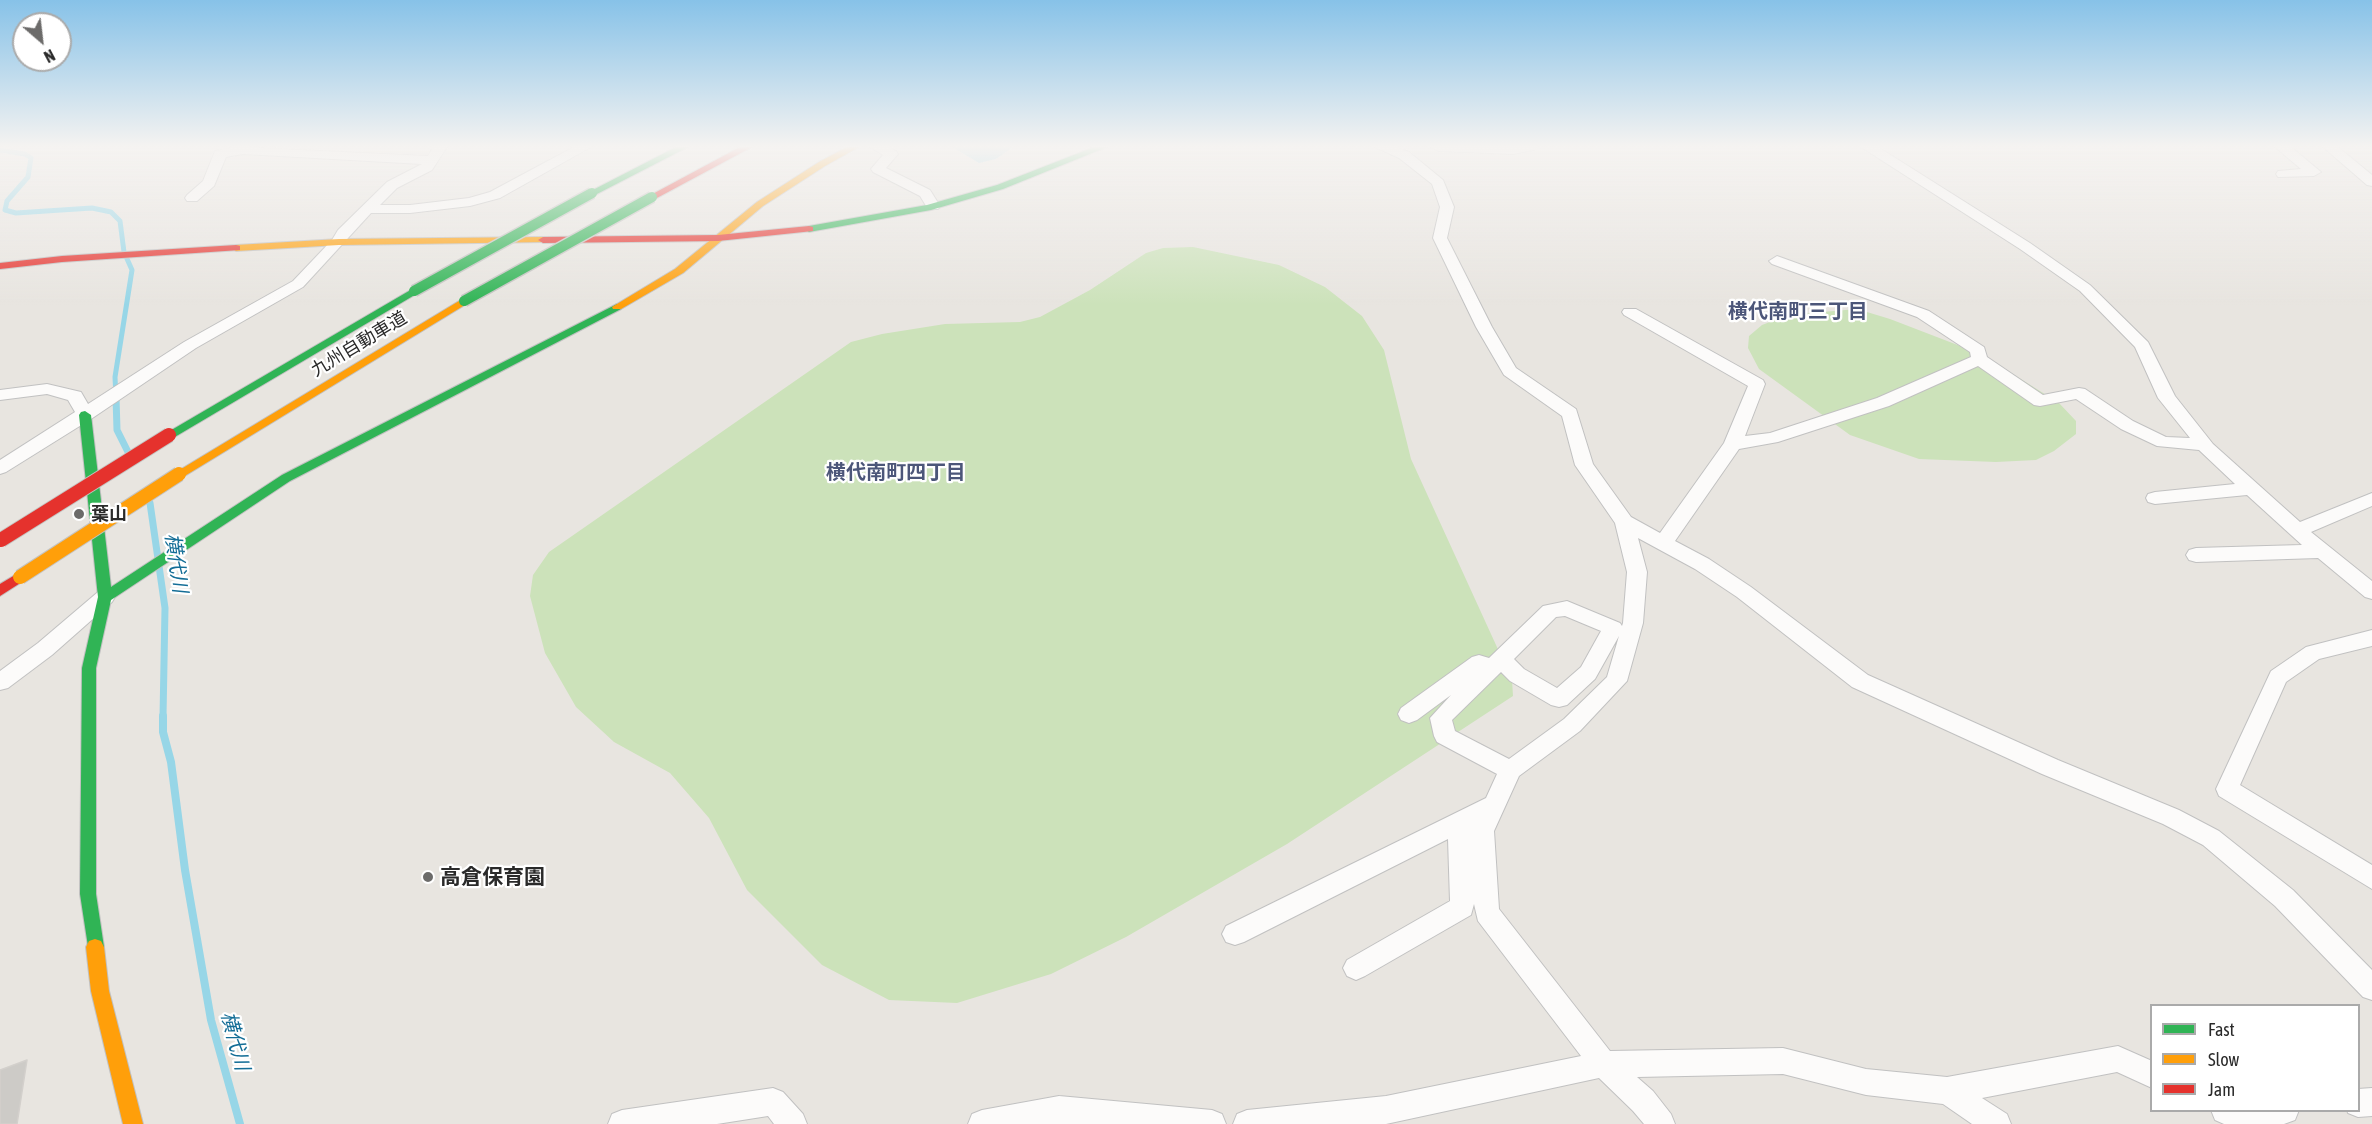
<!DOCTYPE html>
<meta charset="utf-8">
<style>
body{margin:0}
#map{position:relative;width:2372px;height:1124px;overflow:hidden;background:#e8e5e0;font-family:"Asap Condensed",sans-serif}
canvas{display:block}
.legend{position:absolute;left:2150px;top:1004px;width:210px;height:108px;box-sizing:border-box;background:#fff;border:2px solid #aaa;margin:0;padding:8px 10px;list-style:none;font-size:18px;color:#2a2a2a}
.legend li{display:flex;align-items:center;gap:12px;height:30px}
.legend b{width:30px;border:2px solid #aaa}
.north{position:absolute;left:12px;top:12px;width:60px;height:60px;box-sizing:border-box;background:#fff;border:2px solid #aaa;border-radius:50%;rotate:152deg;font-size:16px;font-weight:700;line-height:24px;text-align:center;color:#2a2a2a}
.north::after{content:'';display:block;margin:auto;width:21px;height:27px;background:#6c6b6a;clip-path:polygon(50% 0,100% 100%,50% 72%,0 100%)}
</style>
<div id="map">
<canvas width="2372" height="1124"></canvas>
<ul class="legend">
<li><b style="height:8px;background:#30b455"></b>Fast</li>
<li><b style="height:8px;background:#ff9f0a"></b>Slow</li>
<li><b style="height:8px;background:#e5322d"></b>Jam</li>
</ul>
<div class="north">N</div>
</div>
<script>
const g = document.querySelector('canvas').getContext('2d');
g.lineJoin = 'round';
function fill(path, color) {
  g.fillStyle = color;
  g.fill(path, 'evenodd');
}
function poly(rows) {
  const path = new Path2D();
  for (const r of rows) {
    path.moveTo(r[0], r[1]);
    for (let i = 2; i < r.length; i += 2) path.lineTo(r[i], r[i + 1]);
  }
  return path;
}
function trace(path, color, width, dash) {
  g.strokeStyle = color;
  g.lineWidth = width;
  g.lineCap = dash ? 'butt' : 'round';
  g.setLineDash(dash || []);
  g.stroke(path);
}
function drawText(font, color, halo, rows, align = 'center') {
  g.font = font + ' "Asap Condensed","Noto Sans JP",sans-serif';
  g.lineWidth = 4.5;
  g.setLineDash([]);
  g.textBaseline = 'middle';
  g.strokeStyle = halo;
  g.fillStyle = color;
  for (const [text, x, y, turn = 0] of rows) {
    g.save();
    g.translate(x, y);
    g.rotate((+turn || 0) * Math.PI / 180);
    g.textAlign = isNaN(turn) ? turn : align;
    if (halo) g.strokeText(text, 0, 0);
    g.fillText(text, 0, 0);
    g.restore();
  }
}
fill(poly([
 [1193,247,1279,265,1325,287,1362,316,1384,350,1411,459,1512,680,1513,696,1287,844,1126,937,1051,974,957,1003,889,1000,822,965,747,890,709,818,670,773,614,742,576,707,545,653,530,596,533,575,549,552,851,342,882,334,945,324,1020,322,1040,317,1090,290,1146,253,1163,248],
 [1857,309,1890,319,1981,354,2059,403,2076,421,2076,434,2054,451,2036,460,1996,462,1919,459,1850,435,1759,369,1748,348,1749,336,1762,325,1788,315]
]), '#cce2ba');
fill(poly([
 [952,147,1013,147,996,159,979,163]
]), '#97d6e7');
trace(poly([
 [0,150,25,154,31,158,28,177,7,201,5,210,16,213,92,208,111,212,120,221,124,252,132,270,115,377,116,398]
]), '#97d6e7', 5);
trace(poly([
 [116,397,117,430,128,452],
 [150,503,165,608,163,717]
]), '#97d6e7', 7);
trace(poly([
 [163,716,163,732,171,762,185,870,211,1020,240,1124]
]), '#97d6e7', 8);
const building = poly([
 [27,1060,17,1124,0,1124,0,1070,27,1060]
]);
fill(building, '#cdcbc7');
trace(building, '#d3d0cc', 1.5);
const street = poly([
 [236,147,428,156,433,147,447,147,432,170,397,188,380,205,410,205,469,198,490,192,574,147,591,147,500,198,470,206,410,213,371,213,303,287,196,348,91,419,6,472,0,474,0,460,75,412,68,400,47,394,0,400,0,390,47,384,81,392,88,404,184,342,293,281,332,240,338,230,387,182,422,164,243,154,226,157,214,186,197,201,187,201,185,198,187,195,203,181,215,151,236,147],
 [870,147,888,147,896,151,898,154,886,168,930,190,940,206,938,209,928,209,920,196,873,172,871,169,883,155,870,147],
 [1375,147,1395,147,1409,152,1443,180,1454,207,1447,238,1492,327,1516,368,1576,409,1593,464,1631,517,1660,533,1724,443,1748,386,1624,315,1622,312,1624,309,1636,309,1763,380,1765,384,1745,436,1770,433,1877,398,1971,357,1970,352,1917,317,1772,264,1769,261,1777,256,1929,311,1984,347,1987,357,2043,395,2079,388,2085,389,2133,421,2166,437,2190,438,2158,398,2135,347,2080,291,2020,249,1861,147,1878,147,2030,243,2090,285,2148,342,2175,396,2213,444,2300,522,2372,493,2372,506,2311,532,2372,581,2372,599,2365,597,2318,558,2196,562,2189,560,2186,555,2189,550,2196,548,2302,545,2247,495,2155,504,2148,502,2146,498,2148,494,2155,492,2235,484,2199,450,2157,446,2121,429,2076,399,2040,406,2034,405,1978,366,1889,406,1778,442,1739,449,1675,541,1709,559,1751,587,1868,675,2058,760,2179,810,2219,831,2293,890,2372,970,2372,1000,2363,997,2275,906,2203,845,2163,824,2042,774,1852,687,1737,597,1695,569,1638,538,1647,572,1643,623,1627,681,1580,731,1519,776,1494,831,1499,909,1610,1051,1783,1048,1866,1069,1947,1077,2118,1046,2152,1061,2152,1088,2117,1072,1982,1098,2007,1114,2011,1124,1972,1124,1943,1104,1866,1095,1783,1074,1637,1077,1653,1091,1671,1114,1675,1124,1644,1124,1633,1111,1599,1078,1386,1124,1233,1124,1237,1114,1247,1110,1386,1096,1581,1056,1478,921,1474,904,1471,915,1365,976,1356,980,1347,976,1343,968,1347,960,1450,901,1448,839,1244,942,1235,945,1226,942,1222,934,1226,926,1486,798,1497,774,1437,742,1434,736,1430,718,1451,695,1417,720,1409,723,1401,720,1398,714,1401,708,1472,657,1479,655,1489,658,1543,606,1567,601,1620,623,1622,626,1623,623,1627,572,1615,523,1575,465,1562,416,1504,375,1476,327,1433,238,1440,207,1432,184,1399,158,1375,147],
 [1565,616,1601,631,1581,667,1557,688,1524,669,1514,659,1556,617,1565,616],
 [1619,636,1607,677,1564,719,1509,759,1455,731,1452,720,1501,672,1510,681,1551,705,1559,707,1567,705,1595,679,1619,636],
 [1431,147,1536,147,1534,150,1513,154,1438,151,1431,147],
 [2275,147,2291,147,2321,172,2314,176,2278,177,2276,174,2278,171,2301,169,2275,147],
 [2323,147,2338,147,2372,175,2372,186,2367,185,2323,147],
 [105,590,112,592,115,597,112,602,52,655,8,688,0,690,0,671,38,643,98,592,105,590],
 [2372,630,2372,646,2319,659,2286,682,2240,785,2372,865,2372,889,2219,796,2216,789,2271,671,2306,647,2372,630],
 [773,1088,783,1092,803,1114,807,1124,774,1124,768,1116,717,1124,608,1124,612,1114,622,1110,773,1088],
 [2372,1088,2372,1116,2358,1117,2348,1113,2347,1110,2358,1110,2358,1089,2372,1088],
 [1059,1096,1212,1110,1222,1114,1226,1124,968,1124,972,1114,982,1110,1059,1096],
 [2211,1110,2299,1110,2295,1120,2284,1124,2224,1124,2215,1120,2211,1110]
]);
const fast = poly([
 [676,147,688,147,595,195,587,193,676,147],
 [1094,147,1107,147,1003,189,931,210,809,232,804,229,809,226,927,205,997,185,1094,147],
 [414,288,418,289,418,293,173,438,165,438,163,435,414,288],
 [617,304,621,305,621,309,290,481,111,600,96,668,96,894,104,947,101,953,95,955,89,953,80,894,82,668,98,597,79,415,81,412,85,411,91,415,111,587,282,475,617,304]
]);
const slow = poly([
 [847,147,859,147,825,166,763,206,683,273,621,309,613,309,612,307,675,269,757,202,819,162,847,147],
 [543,237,548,240,547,242,339,245,236,251,231,248,236,245,339,239,543,237],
 [464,298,468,299,468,303,183,477,175,477,173,474,464,298],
 [95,939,101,941,104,947,109,991,143,1124,123,1124,91,991,86,947,89,941,95,939]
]);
const jam = poly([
 [740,147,752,147,655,199,647,197,740,147],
 [809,226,813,227,813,231,718,241,543,243,538,240,543,237,718,235,809,226],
 [236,245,240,246,240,250,62,262,0,269,0,263,62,256,236,245],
 [20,572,27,577,25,580,0,596,0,584,20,572]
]);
trace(street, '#c1c1c1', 2);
trace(fast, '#c1c1c1', 2);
trace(slow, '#c1c1c1', 2);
trace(jam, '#c1c1c1', 2);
fill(street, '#fcfbfa');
fill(fast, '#30b455');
fill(slow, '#ff9f0a');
fill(jam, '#e5322d');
const fastBridge = poly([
 [414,291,592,193],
 [464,301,652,197]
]);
const slowBridge = poly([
 [20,577,179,474]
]);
const jamBridge = poly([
 [1,540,169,435]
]);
trace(fastBridge, '#c4c3c1', 13, []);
trace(slowBridge, '#c4c3c1', 16, []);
trace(jamBridge, '#c4c3c1', 16, []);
trace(fastBridge, '#30b455', 10);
trace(slowBridge, '#ff9f0a', 14);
trace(jamBridge, '#e5322d', 14);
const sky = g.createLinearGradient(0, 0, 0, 305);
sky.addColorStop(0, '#87c2e8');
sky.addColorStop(0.48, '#f5f3f1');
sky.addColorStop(1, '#f5f3f100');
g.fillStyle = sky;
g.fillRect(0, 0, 2372, 305);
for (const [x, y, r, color] of [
 [79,514,6,"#6c6b6a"],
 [428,877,6,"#6c6b6a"]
]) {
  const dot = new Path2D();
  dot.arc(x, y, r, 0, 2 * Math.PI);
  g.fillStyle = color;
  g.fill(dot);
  trace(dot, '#fff', 2);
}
drawText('18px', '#2a2a2a', '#fff', [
 ["九州自動車道",359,344,-31]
]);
drawText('bold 18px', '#2a2a2a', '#fff', [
 ["葉山",91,514]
], 'left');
drawText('bold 20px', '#4c5679', '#fff', [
 ["横代南町三丁目",1798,312],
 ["横代南町四丁目",896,473]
]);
drawText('italic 20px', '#136d96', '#fff', [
 ["横代川",176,563,82],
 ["横代川",235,1041,75]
]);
drawText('bold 21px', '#2a2a2a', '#fff', [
 ["高倉保育園",440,877]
], 'left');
</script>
